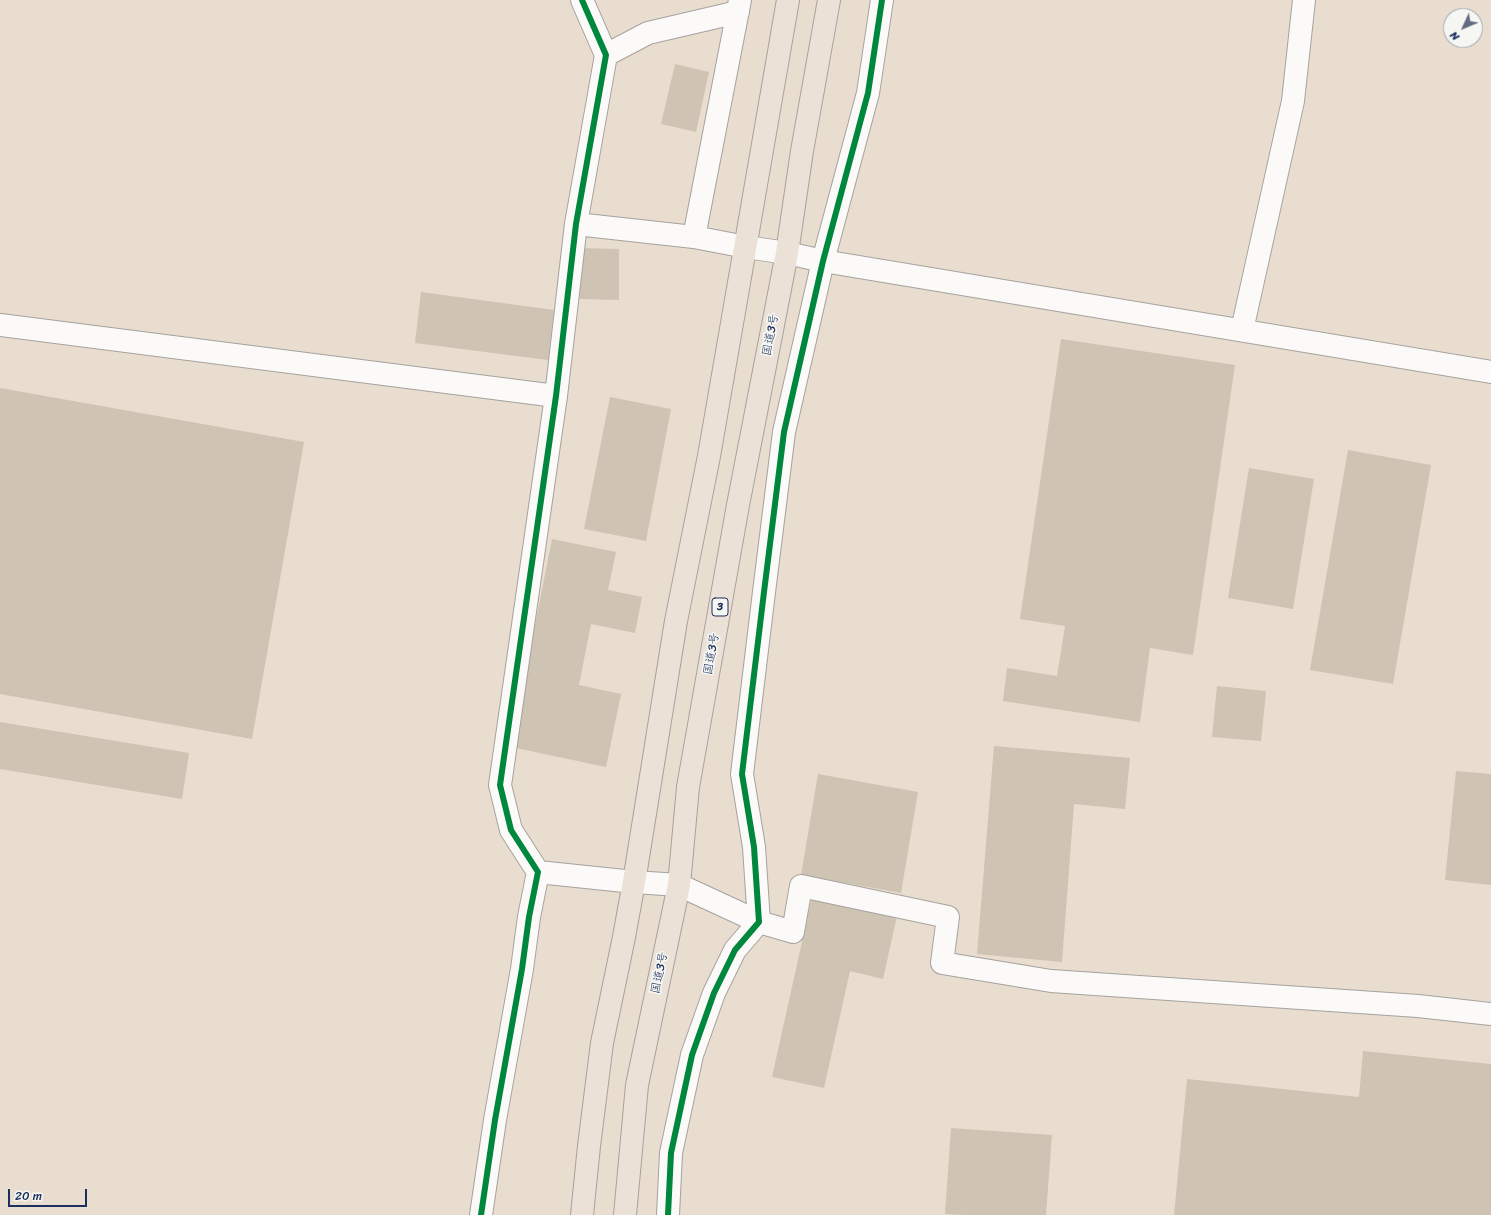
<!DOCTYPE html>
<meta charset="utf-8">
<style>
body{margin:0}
#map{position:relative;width:1491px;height:1215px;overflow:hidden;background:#e8ddce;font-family:Sriracha,sans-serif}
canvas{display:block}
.north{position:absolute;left:1443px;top:8px;width:40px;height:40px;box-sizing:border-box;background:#f6f6f2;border:1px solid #9ea6b7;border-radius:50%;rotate:226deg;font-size:11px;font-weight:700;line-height:16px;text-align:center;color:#1b2f5e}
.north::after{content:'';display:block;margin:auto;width:14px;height:18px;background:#636c85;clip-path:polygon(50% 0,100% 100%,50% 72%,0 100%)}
.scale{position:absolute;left:8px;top:1189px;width:79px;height:18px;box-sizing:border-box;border:2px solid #1b2f5e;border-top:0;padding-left:5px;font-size:12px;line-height:14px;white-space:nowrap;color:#1b2f5e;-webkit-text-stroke:3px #f6f6f2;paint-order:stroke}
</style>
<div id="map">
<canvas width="1491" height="1215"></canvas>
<div class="north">N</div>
<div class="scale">20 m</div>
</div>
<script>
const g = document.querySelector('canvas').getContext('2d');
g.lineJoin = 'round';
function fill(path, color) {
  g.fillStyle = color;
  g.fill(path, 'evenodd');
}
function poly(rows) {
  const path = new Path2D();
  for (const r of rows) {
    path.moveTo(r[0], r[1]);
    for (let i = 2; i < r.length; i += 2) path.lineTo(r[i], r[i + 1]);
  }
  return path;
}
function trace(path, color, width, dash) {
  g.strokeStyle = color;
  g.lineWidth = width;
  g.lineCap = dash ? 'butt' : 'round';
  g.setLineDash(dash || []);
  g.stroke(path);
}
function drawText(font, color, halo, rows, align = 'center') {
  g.font = font + ' Sriracha,"Klee One",sans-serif';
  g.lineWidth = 3.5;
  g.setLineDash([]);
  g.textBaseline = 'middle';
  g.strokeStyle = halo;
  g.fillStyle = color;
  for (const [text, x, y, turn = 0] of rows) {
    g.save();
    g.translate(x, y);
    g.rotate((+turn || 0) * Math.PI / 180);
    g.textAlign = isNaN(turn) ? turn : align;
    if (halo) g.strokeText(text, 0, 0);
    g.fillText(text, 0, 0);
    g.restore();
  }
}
fill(poly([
 [675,64,709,72,696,132,661,124],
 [580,248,619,249,619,300,580,299],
 [421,292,554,310,548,360,415,343],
 [1061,339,1235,365,1193,655,1150,648,1140,722,1003,701,1007,668,1057,676,1065,626,1020,619],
 [0,388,304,442,252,739,0,694],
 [610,397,671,409,646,541,584,529],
 [1348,450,1431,465,1393,684,1310,670],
 [1249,468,1314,479,1293,609,1228,598],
 [552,539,616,552,608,590,642,597,635,633,591,624,579,685,621,694,606,767,511,747],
 [1217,686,1266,691,1261,741,1212,737],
 [0,722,189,753,182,799,0,769],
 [994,746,1130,758,1125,809,1074,804,1062,962,977,954],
 [1456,771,1491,774,1491,885,1445,880],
 [818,774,918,792,901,893,801,875],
 [812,897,897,916,883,979,850,971,824,1088,772,1077],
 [1363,1051,1491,1064,1491,1215,1174,1215,1187,1079,1359,1097],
 [951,1128,1052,1135,1046,1215,964,1215,945,1214]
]), '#cfc3b3');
const minor = poly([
 [606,55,648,33,738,12],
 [576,224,694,237,746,247,787,253,823,261,1491,372],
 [694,237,740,0],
 [0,325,556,396],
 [1242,330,1293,101,1304,0],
 [538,872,634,882,679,885,759,922,793,932,801,886,948,917,942,963,1051,981,1418,1006,1491,1014],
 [481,1215,495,1120,522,969,529,917,538,872,511,830,500,785,556,396,576,224,606,55,582,0],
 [668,1215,671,1153,692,1055,714,993,735,950,759,922,754,847,742,774,764,592,784,432,823,261,868,93,882,0]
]);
const highway = poly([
 [582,1215,589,1146,602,1043,624,937,634,882,676,621,709,456,788,0],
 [625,1215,637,1085,679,885,688,787,738,505,787,253,802,151,829,0]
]);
trace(minor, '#a5a29f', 24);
trace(highway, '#a5a29f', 24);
trace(minor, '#fcfaf8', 22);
trace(highway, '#ebe1d6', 22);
trace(poly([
 [481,1215,495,1120,522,969,529,917,538,872,511,830,500,785,556,396,576,224,606,55,582,0],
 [668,1215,671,1153,692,1055,714,993,735,950,759,922,754,847,742,774,764,592,784,432,823,261,868,93,882,0]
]), '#00873e', 6);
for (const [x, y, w] of [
 [720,607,16]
]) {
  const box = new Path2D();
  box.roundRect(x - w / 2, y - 9, w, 18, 3);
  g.fillStyle = '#f6f6f2';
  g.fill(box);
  trace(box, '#1b2f5e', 1);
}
drawText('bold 11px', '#1b2f5e', null, [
 ["3",720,607]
]);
drawText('12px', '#1b2f5e', '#f6f6f2', [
 ["国道3号",771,335,-79],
 ["国道3号",712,654,-80],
 ["国道3号",660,973,-78]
]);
</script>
